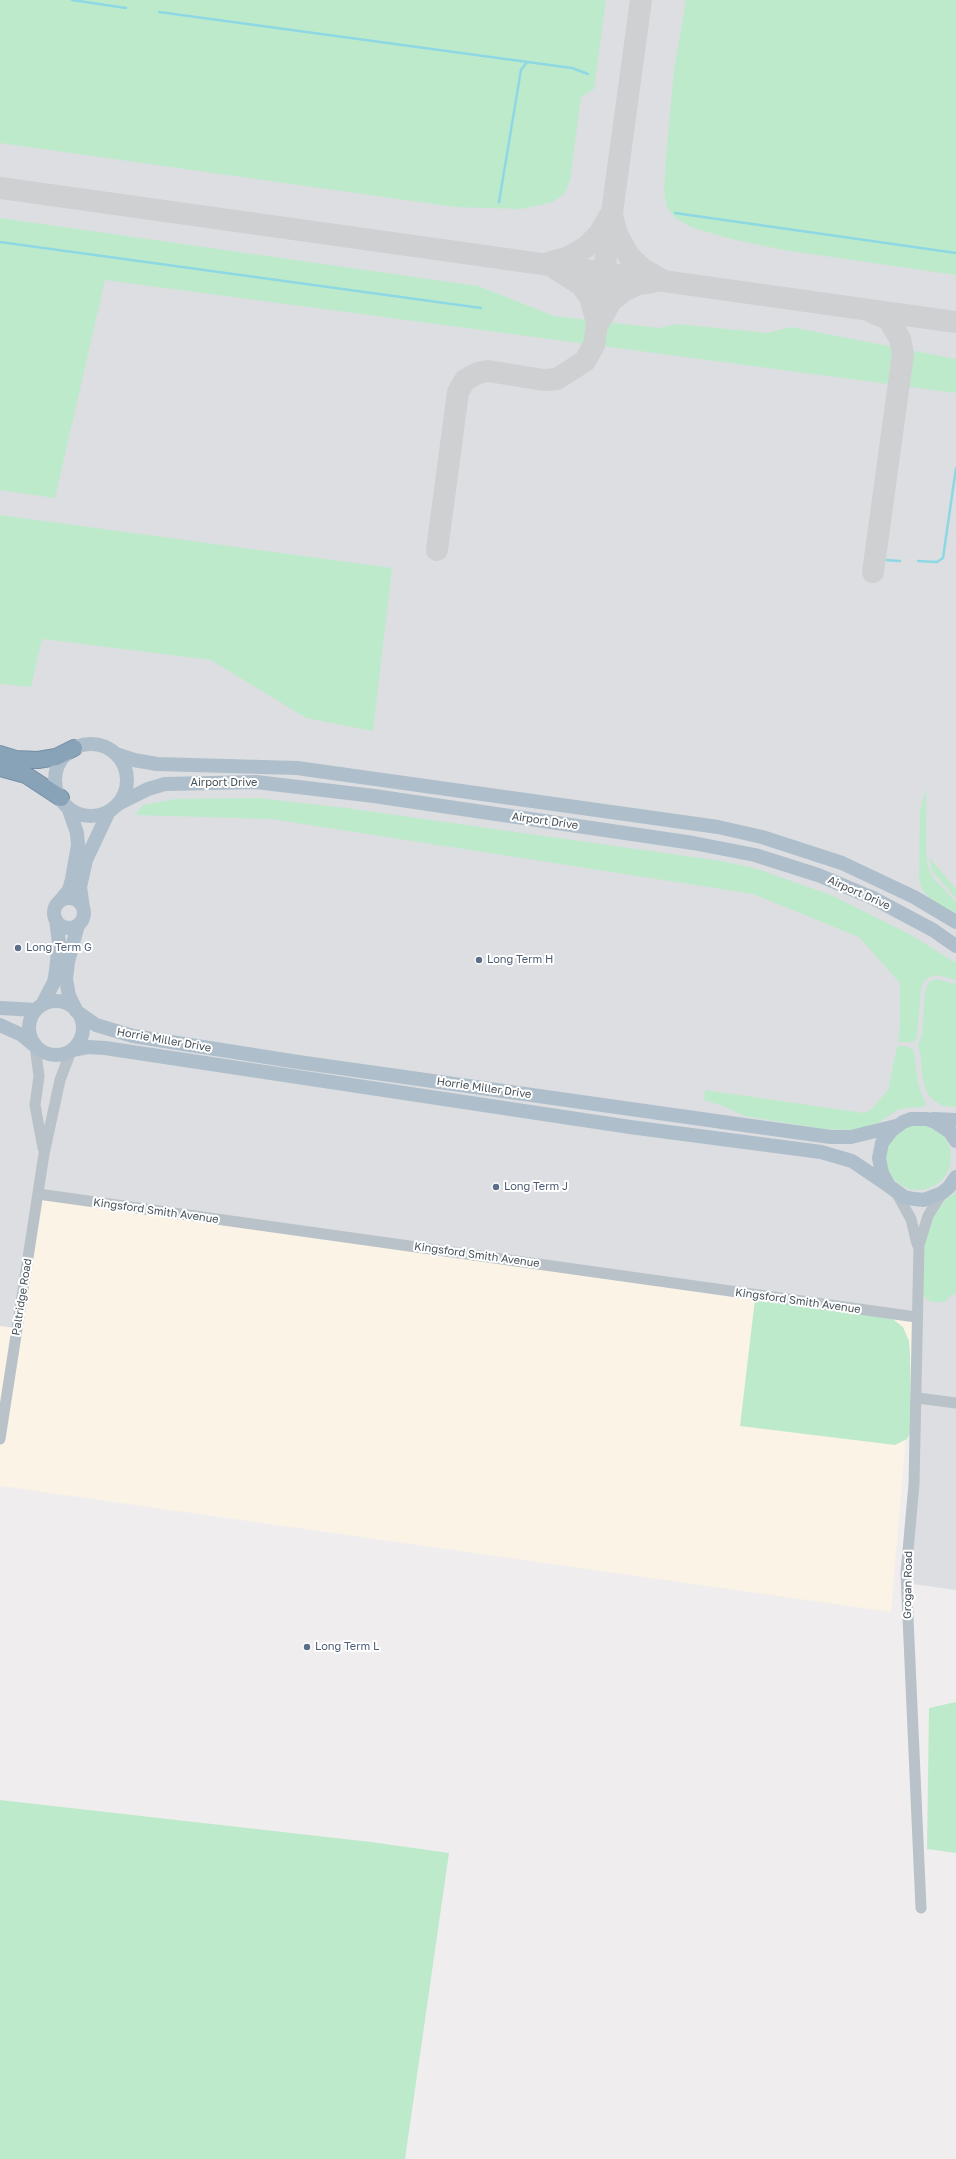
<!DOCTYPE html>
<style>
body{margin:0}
canvas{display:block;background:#efeded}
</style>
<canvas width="956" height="2159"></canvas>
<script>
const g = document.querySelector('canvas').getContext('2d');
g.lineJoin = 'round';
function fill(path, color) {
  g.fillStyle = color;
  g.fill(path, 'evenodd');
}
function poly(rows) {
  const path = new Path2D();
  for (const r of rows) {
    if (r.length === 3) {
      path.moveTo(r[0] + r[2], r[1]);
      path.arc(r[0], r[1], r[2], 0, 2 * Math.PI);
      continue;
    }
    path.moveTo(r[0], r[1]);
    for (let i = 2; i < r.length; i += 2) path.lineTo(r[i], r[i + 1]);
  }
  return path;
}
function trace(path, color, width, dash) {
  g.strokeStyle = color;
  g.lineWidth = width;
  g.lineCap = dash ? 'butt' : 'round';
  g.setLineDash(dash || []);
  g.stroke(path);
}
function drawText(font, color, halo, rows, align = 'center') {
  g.font = font + ' "Golos Text",sans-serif';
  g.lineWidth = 4;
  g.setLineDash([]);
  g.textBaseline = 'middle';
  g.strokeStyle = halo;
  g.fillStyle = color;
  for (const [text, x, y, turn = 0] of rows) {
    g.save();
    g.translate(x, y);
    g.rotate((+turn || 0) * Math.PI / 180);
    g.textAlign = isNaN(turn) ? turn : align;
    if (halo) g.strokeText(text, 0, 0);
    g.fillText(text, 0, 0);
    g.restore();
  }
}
fill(poly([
 [38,1194,916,1317,891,1612,1,1486,0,1492,0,1326,17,1328]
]), '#faf3e6');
fill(poly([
 [0,0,956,0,956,1590,906,1583,916,1317,38,1194,17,1328,0,1326]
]), '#dcdee1');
fill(poly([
 [0,0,606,0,594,89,581,97,570,180,565,193,553,202,521,209,455,207,0,143],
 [686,0,956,0,956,275,784,250,731,239,691,227,675,218,667,207,664,192,666,158,674,70],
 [0,218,478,286,554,316,659,328,677,324,767,333,791,327,956,359,956,393,105,280,55,498,0,490],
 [0,515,392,568,373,731,306,718,211,660,42,639,31,687,0,684],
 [926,787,926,852,928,867,933,878,956,902,956,915,929,898,922,889,919,879,920,812],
 [258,798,346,808,721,861,754,868,831,895,911,935,956,963,956,980,937,975,930,977,924,981,921,988,917,1037,914,1042,898,1042,900,1026,900,983,859,937,753,894,271,819,135,815,143,805,175,799],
 [929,857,956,889,956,898,932,871],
 [936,979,956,984,956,1107,943,1106,933,1100,926,1091,922,1075,921,1058,918,1046,922,1034,925,991,929,982],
 [897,1046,906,1046,914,1051,918,1084,926,1105,923,1107,906,1108,897,1110,877,1124,853,1130,823,1129,745,1116,723,1106,704,1100,705,1090,864,1113,871,1110,888,1090],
 [918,1157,33],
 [956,1192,956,1292,944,1302,932,1302,925,1298,923,1294,924,1243,930,1221,942,1203],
 [755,1299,890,1317,903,1327,909,1341,910,1352,911,1431,907,1439,895,1445,740,1426],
 [956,1702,956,1853,927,1849,929,1708],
 [0,1800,371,1842,449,1853,405,2159,0,2159]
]), '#beeacc');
trace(poly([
 [72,0,126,8],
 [159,12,572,68,588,74],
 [499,202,521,70,527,62],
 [675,213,956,253],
 [0,242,481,308],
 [885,560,900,561],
 [918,561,937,562,943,558,956,468]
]), '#8ed8e4', 2.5);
trace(poly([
 [0,188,956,322],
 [613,219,617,234,629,256,643,269,659,278],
 [548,263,569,257,586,247,599,234,609,217],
 [556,269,581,285,590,297,596,319],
 [871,312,886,318,890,322,900,339,903,354,873,572],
 [600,321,611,301,624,291,638,284,652,282],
 [437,550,458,392,465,380,478,373,488,371,544,380,557,379,585,361,594,345,641,0]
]), '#cfd0d2', 22);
const highway = poly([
 [0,754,16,759,38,760,56,757,74,748],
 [0,768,26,775,61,798]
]);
trace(highway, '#738ea4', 18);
trace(poly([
 [35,1046,39,1076,35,1105,43,1148],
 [896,1192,911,1219,917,1244],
 [38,1194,916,1317],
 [918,1398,956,1403],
 [0,1439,44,1154,60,1080,71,1051],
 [921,1908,906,1573,914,1484,919,1245,928,1216,942,1193]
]), '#b9c2c8', 11);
trace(poly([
 [91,780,36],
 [116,754,134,760,157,764,297,768,718,827,762,837,842,863,914,897,956,922],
 [118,804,148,789,165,784,256,782,374,796,693,843,755,855,818,875,873,898,933,930,956,946],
 [69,913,15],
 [60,901,69,890,72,879,78,845,77,833,68,807],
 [83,908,80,887,86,860,109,811],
 [56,1028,27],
 [42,1005,54,982,56,971,59,942,56,920],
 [0,1008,36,1010],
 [76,1010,69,996,66,979,68,962,78,925],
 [76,1011,96,1025,133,1036,298,1062,744,1125,831,1137,851,1137,896,1126],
 [0,1025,22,1035,34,1045],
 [72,1050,88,1047,105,1048,630,1127,821,1152,852,1161,889,1186],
 [933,1119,956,1120],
 [956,1141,950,1132,935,1122,927,1119,911,1119,903,1122,891,1131,882,1143,879,1158,882,1173,889,1186,904,1197,914,1199,924,1200,942,1193,949,1187,956,1177]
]), '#aebeca', 14);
trace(highway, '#88a3b8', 16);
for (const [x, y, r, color] of [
 [18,948,4,"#5c6f8a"],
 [479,960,4,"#5c6f8a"],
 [496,1187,4,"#5c6f8a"],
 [307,1647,4,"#5c6f8a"]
]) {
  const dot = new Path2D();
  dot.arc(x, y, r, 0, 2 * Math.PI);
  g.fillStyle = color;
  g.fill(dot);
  trace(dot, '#fff', 1.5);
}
drawText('11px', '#465158', '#fff', [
 ["Airport Drive",224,783],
 ["Airport Drive",545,821,8],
 ["Airport Drive",859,893,24],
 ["Horrie Miller Drive",164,1040,10],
 ["Horrie Miller Drive",484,1088,8],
 ["Kingsford Smith Avenue",156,1211,8],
 ["Kingsford Smith Avenue",477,1255,8],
 ["Paltridge Road",22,1297,-81],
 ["Kingsford Smith Avenue",798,1301,8],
 ["Grogan Road",908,1585,-89]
]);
drawText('11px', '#4e5e75', '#fff', [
 ["Long Term G",26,948],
 ["Long Term H",487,960],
 ["Long Term J",504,1187],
 ["Long Term L",315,1647]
], 'left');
</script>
